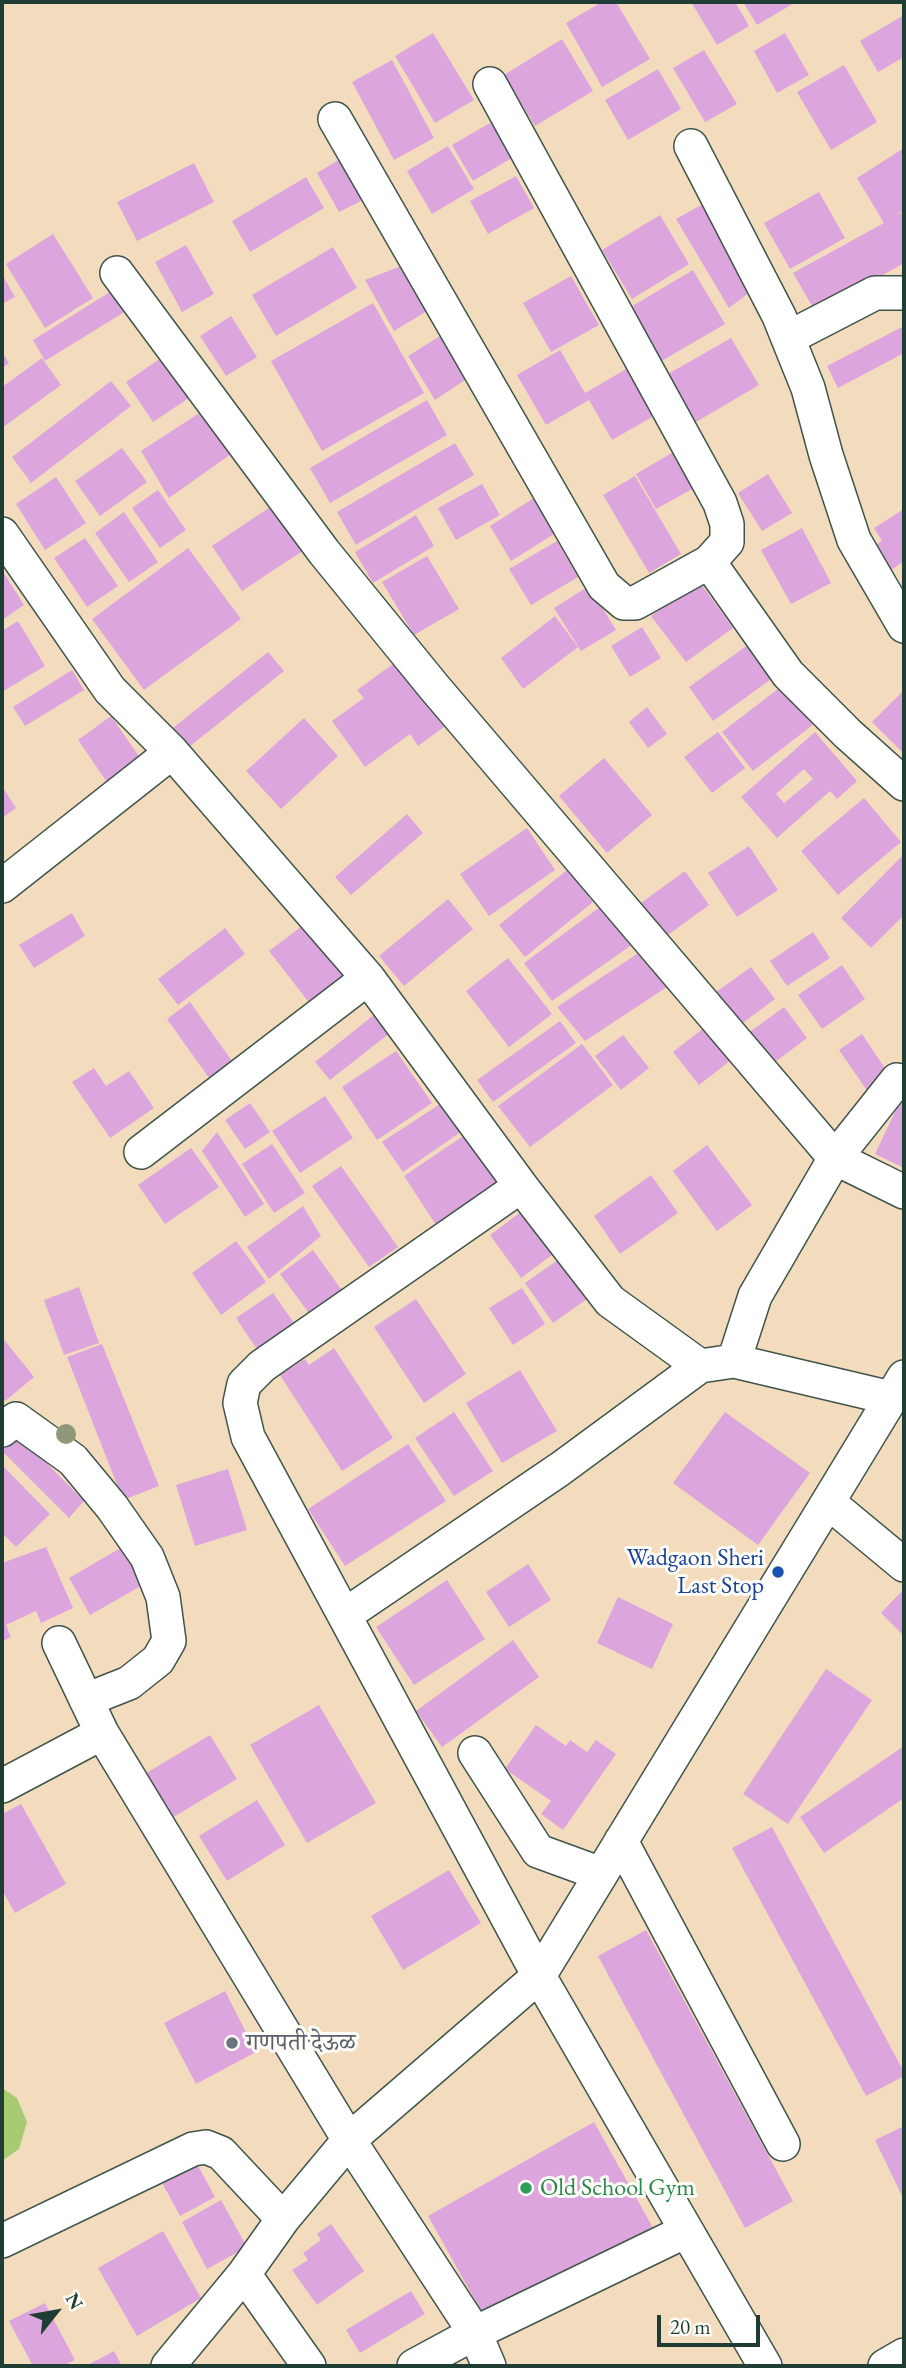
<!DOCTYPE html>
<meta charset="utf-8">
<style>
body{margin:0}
#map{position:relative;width:906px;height:2368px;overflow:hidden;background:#f3dcbd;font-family:"EB Garamond",serif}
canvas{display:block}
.frame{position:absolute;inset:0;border:4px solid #1f3d34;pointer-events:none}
.north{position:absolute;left:21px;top:2277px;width:70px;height:70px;-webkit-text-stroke:5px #fdfcf7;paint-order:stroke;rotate:59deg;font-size:19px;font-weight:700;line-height:28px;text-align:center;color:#1f3d34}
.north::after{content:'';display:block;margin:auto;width:24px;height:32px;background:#1f3d34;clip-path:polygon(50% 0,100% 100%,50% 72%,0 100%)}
.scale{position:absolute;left:657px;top:2315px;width:103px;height:32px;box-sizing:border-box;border:4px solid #1f3d34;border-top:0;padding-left:9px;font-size:21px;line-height:24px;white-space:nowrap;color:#1f3d34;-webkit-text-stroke:5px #fdfcf7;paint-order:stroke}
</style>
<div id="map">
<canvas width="906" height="2368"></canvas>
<div class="frame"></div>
<div class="north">N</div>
<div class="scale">20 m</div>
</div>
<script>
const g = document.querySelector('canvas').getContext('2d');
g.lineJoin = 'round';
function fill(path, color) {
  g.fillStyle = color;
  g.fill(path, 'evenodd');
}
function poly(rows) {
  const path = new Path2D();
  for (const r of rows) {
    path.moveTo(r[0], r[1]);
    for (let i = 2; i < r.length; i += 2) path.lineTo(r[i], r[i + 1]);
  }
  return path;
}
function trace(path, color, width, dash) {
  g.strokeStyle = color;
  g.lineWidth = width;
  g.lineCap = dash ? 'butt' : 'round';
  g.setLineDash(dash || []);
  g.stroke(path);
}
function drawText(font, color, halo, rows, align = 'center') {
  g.font = font + ' "EB Garamond","Noto Serif Devanagari",serif';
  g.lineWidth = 6;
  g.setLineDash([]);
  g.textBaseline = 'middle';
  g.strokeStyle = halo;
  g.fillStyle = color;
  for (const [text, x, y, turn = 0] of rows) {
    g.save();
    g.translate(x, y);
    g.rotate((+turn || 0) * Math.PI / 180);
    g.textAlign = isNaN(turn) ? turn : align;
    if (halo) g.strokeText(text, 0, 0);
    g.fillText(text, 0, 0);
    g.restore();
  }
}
fill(poly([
 [2,2088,17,2098,27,2122,19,2149,2,2161]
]), '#a8ca73');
fill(poly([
 [602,2,616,2,650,59,602,87,566,23],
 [691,2,735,2,749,26,717,45],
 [743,2,796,2,757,25],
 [904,15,904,57,878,72,860,41],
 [433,33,474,100,435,123,395,56],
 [785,33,809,75,777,93,754,51],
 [562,39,593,91,535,126,504,75],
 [704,50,737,104,705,122,673,68],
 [392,60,434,138,394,160,352,82],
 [844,65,877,122,831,150,797,92],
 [658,69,681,109,628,140,605,100],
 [495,120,515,156,473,181,452,145],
 [448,146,474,189,432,214,407,171],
 [904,148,904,210,893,217,904,211,904,263,816,313,793,273,884,223,857,178],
 [347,155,369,197,339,212,317,173],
 [194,163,214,202,137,241,117,202],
 [516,176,534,208,488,234,470,201],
 [306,177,324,208,250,252,232,221],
 [819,192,845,238,790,269,764,223],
 [701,205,758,286,729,308,676,219],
 [660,215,689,264,632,299,602,250],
 [53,234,93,298,45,328,6,264],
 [186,245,214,294,182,312,155,262],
 [333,247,357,288,276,336,252,295],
 [401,266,427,311,394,331,365,280],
 [693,270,725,324,660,362,629,308],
 [2,274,15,297,2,304],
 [571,276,599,325,551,352,523,303],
 [113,290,126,311,45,361,33,340],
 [373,303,424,393,322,451,271,361],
 [231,316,257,357,226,376,200,336],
 [904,326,904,353,838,388,827,366],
 [451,329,477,372,435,400,408,356],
 [731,338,759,385,696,422,668,374],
 [560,350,585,393,633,365,661,412,612,440,589,400,546,425,517,375],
 [2,352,9,363,2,368],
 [164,356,192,396,153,422,126,382],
 [42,358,61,385,2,428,2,387],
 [111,381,131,406,31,483,12,457],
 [427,400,447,435,330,503,310,468],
 [204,410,231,454,169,498,141,451],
 [455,443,474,475,356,545,337,512],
 [122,448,147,482,100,516,75,481],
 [675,451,696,487,656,509,636,474],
 [768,474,792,513,762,531,738,493],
 [635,476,681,554,649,573,603,495],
 [56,477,86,523,45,550,16,504],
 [482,484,500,515,456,540,438,508],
 [158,490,186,530,160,548,132,508],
 [540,494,562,529,511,561,490,526],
 [273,505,304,550,242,591,212,546],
 [904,509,904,561,887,573,871,548,882,541,874,528],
 [124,512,158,562,129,582,95,533],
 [416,515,434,546,373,583,355,552],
 [802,528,831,583,791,604,761,550],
 [85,538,118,586,87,607,54,558],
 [557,541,578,577,531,605,509,569],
 [188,548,241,619,144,690,92,619],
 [427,556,459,609,414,635,382,582],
 [2,570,24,605,2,620],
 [699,581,733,628,686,662,651,616],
 [589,586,616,630,581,651,554,608],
 [555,616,578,647,523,689,501,658],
 [18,621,45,666,2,692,2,631],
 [642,627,661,658,630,677,611,646],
 [752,642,777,675,713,721,689,687],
 [268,652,284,671,189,747,173,728],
 [400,659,448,724,418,746,410,734,365,767,332,721,364,698,357,690],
 [72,670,84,690,25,726,13,707],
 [783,685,814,724,753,771,722,732],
 [904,690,904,754,872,722],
 [647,707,667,734,648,748,629,722],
 [111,716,145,765,111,788,78,740],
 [304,718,338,756,281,809,246,771],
 [718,732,745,768,712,793,684,757],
 [815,732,857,781,837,799,830,791,777,838,741,797],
 [804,769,813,779,784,803,776,794],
 [604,758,652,815,607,853,559,796],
 [2,786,16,808,2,818],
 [864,798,901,842,838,895,801,851],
 [407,814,423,833,351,895,335,877],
 [527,828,555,870,489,916,460,874],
 [749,846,778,890,737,917,708,873],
 [904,854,904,915,871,948,841,918],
 [567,870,593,902,525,957,499,925],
 [685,871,709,905,665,937,641,903],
 [448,899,473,929,404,986,379,956],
 [604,904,633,944,552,1001,524,963],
 [72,913,85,936,34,968,19,945],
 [306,923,351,981,314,1009,269,951],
 [225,928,245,954,178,1005,158,979],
 [813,932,830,958,787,986,770,961],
 [643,950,670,985,585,1041,557,1007],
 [508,958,552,1014,509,1047,466,991],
 [842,965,865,999,822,1029,798,995],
 [751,967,775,999,736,1028,712,995],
 [190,1002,232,1061,209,1078,167,1019],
 [784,1007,807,1038,766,1069,743,1037],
 [380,1010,395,1029,330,1080,315,1062],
 [560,1021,576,1043,493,1102,477,1080],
 [705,1027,731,1060,699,1085,673,1052],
 [862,1034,890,1076,868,1092,839,1050],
 [623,1035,649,1068,621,1090,595,1056],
 [582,1044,613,1085,530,1147,498,1106],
 [396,1051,432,1103,377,1140,342,1087],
 [94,1068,106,1086,129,1071,154,1108,110,1138,72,1082],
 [904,1093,904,1168,875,1154],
 [325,1096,353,1138,300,1173,272,1131],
 [443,1102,462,1131,403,1172,382,1142],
 [250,1103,270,1132,245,1149,225,1120],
 [472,1130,511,1188,442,1234,404,1176],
 [217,1132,264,1204,245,1217,202,1151],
 [272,1144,305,1193,274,1213,242,1164],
 [707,1145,752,1205,717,1231,673,1171],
 [191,1148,219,1187,165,1224,138,1185],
 [341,1166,398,1247,369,1267,312,1186],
 [651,1175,678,1213,620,1254,594,1216],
 [303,1206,321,1236,269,1279,247,1247],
 [521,1212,552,1255,521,1278,490,1235],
 [236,1241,266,1282,221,1315,192,1273],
 [313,1250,344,1293,311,1316,280,1274],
 [562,1257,590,1297,553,1323,525,1283],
 [79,1287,99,1343,64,1355,44,1300],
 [522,1288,545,1324,513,1345,489,1308],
 [273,1293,296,1326,258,1351,236,1318],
 [416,1299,466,1374,424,1403,374,1327],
 [2,1337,34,1377,5,1401,2,1397],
 [102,1344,159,1486,123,1500,67,1357],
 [334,1348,393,1438,342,1471,280,1375,305,1359,309,1365],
 [520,1370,557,1431,502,1463,466,1403],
 [454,1412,493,1471,454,1496,415,1438],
 [725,1412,810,1473,758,1545,673,1483],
 [15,1431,84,1501,69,1518,2,1451,2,1445],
 [408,1444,446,1501,345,1566,308,1509],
 [2,1465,50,1514,16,1547,2,1533],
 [228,1469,247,1530,195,1546,176,1485],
 [124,1546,146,1583,90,1615,69,1578],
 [46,1547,73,1608,41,1623,36,1611,6,1625,11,1637,2,1642,2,1563],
 [528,1564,551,1600,509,1627,486,1592],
 [447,1580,485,1639,414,1685,376,1627],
 [901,1592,904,1595,904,1636,881,1613],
 [618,1597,673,1624,652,1669,597,1643],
 [513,1640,539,1677,442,1747,416,1711],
 [826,1669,872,1700,788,1824,743,1794],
 [319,1705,376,1803,307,1843,250,1745],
 [536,1725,566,1746,570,1740,587,1752,596,1740,616,1754,563,1830,541,1814,551,1801,505,1769],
 [210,1735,237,1779,170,1819,143,1775],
 [904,1746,904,1798,824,1853,800,1817],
 [257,1800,285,1845,227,1881,199,1836],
 [21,1804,66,1884,15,1913,2,1890,2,1814],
 [772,1827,904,2072,904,2076,866,2096,732,1848],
 [449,1870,481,1923,403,1970,371,1916],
 [646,1930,793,2201,745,2228,598,1956],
 [225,1991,256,2052,196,2084,164,2023],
 [594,2122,657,2235,485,2318,428,2216],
 [904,2126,904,2200,875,2140],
 [195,2160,215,2197,180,2216,160,2179],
 [221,2200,247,2247,207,2269,182,2222],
 [331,2224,364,2271,317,2305,292,2270,308,2260,303,2253,321,2240,317,2234],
 [163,2231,201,2298,137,2336,98,2268],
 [411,2291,425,2314,360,2353,346,2330],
 [45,2303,75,2360,62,2366,33,2366,9,2321],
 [114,2351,122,2366,86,2366]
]), '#dda5dd');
const minor = poly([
 [335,119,604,586,624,603,635,603,709,562,727,542,727,524,720,503,490,84],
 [691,146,779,316,808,388,826,455,854,540,904,626],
 [117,273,324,552,434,687,835,1158,904,1192],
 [788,338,875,293,904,293],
 [2,534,110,690,172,752,368,978,521,1186,610,1301,700,1366,734,1361,891,1398],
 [709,562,788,674,848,734,904,784],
 [2,886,172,752],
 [141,1152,368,978],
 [521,1186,262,1366,244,1384,240,1403,248,1437,539,1976,765,2366],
 [734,1361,755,1296,835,1158,897,1080],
 [904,1377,828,1502,904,1565],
 [2,1430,16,1419,73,1460,112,1507,147,1557,163,1597,169,1641,158,1660,129,1683,86,1700],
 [345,1615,560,1469,700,1366],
 [59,1643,102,1733,349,2140,475,2333,489,2366],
 [475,1753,538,1851,601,1874],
 [2,1786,102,1733],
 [621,1841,783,2144],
 [2,2241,193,2149,206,2147,221,2153,283,2219],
 [244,2274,309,2366],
 [168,2366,244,2274,283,2219,349,2140,539,1976,828,1502],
 [414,2366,475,2333,686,2231],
 [885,2366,904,2355]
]);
trace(minor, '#3f5549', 36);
trace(minor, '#fff', 33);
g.fillStyle = '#91987a';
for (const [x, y] of [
 [66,1434]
]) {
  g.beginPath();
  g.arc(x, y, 10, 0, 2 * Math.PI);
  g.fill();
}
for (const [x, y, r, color] of [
 [778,1572,7,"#1a4fb4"],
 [232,2043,7,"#6b7280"],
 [526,2188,7,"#2e9e5b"]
]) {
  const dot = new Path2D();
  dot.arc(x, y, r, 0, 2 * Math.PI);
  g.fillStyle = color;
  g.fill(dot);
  trace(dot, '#fdfcf7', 2.5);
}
drawText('24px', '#164399', '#fdfcf7', [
 ["Wadgaon Sheri",764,1558],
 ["Last Stop",764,1586]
], 'right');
drawText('24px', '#5b616d', '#fdfcf7', [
 ["गणपती देऊळ",246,2043]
], 'left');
drawText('24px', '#27864d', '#fdfcf7', [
 ["Old School Gym",540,2188]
], 'left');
</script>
